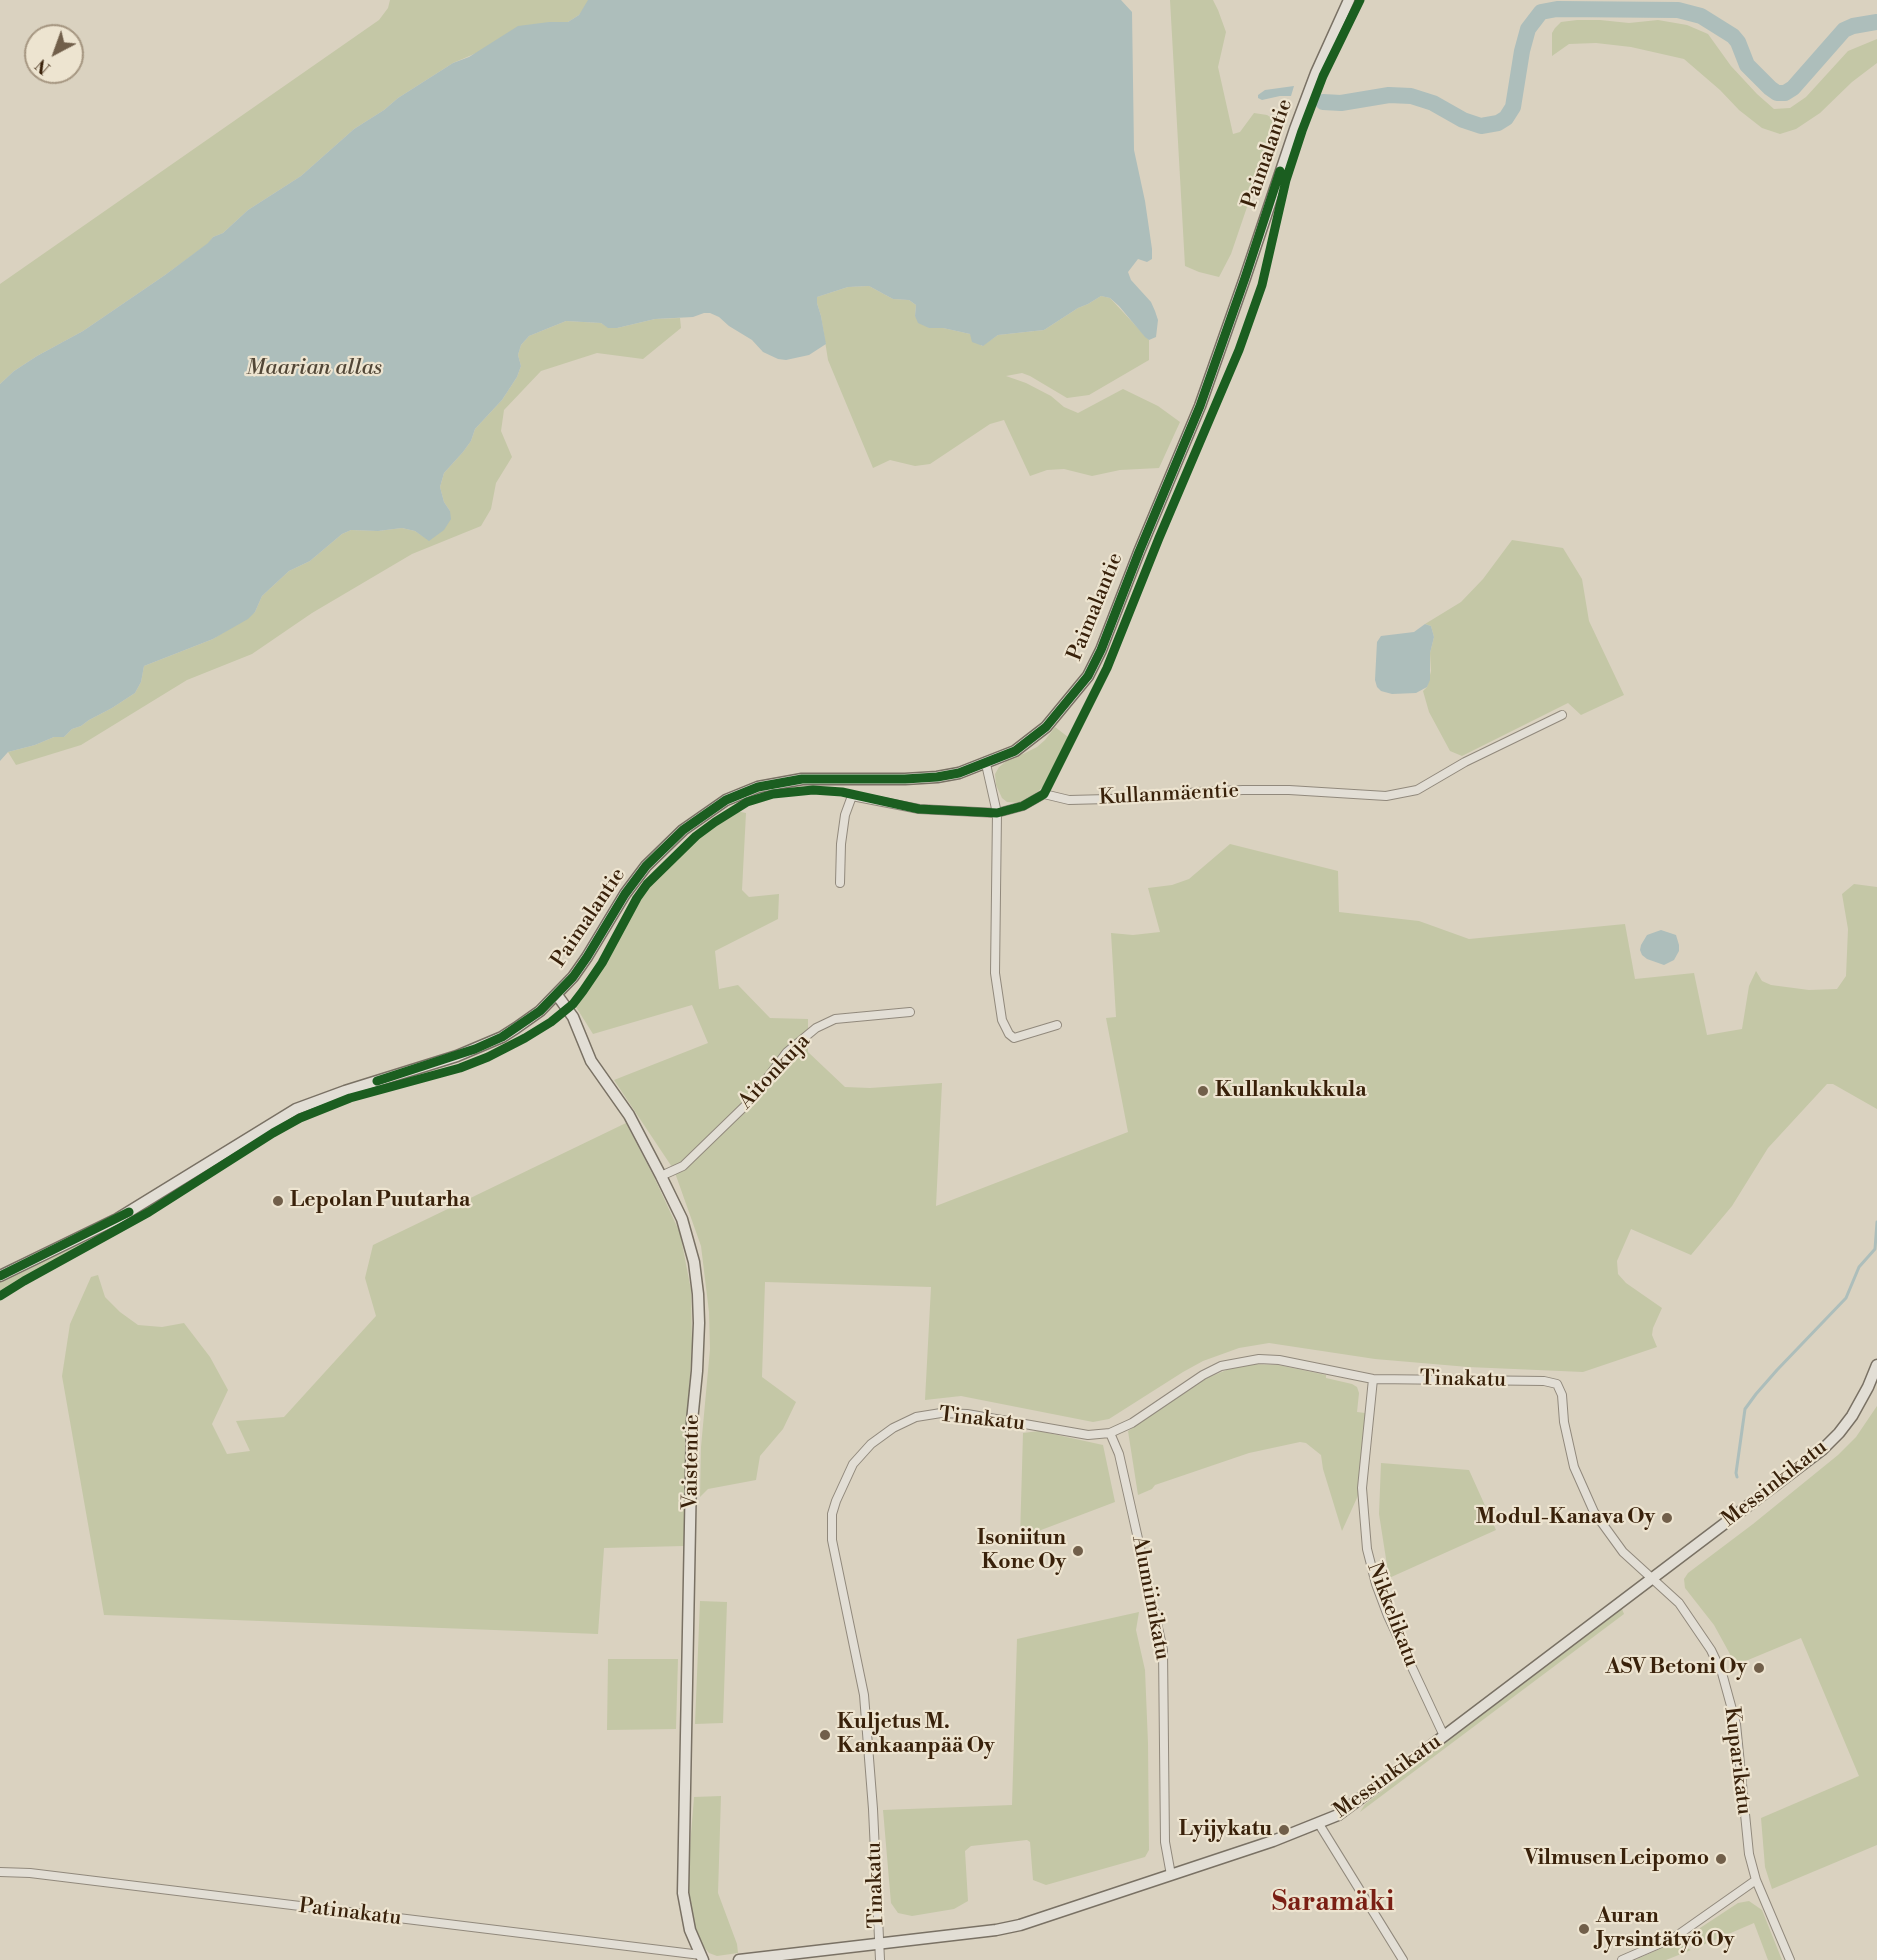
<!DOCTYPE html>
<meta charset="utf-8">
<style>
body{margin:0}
#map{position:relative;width:1877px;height:1960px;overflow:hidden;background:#dad2c0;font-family:"Libre Bodoni",serif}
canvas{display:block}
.north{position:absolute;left:24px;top:24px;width:60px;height:60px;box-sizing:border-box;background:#ede4d0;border:2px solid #a59681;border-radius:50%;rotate:221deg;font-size:16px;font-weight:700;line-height:24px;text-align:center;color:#39210a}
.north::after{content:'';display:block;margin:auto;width:21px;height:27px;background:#715f4a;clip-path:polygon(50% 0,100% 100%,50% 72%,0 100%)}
</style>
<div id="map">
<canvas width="1877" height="1960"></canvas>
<div class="north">N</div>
</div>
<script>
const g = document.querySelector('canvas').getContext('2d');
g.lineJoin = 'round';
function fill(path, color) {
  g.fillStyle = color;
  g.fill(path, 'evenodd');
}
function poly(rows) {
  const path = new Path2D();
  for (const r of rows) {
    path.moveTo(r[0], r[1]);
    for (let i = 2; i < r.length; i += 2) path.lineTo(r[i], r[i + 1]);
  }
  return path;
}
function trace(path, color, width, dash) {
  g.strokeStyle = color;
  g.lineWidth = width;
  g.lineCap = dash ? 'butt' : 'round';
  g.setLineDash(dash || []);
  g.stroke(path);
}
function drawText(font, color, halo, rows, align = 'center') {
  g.font = font + ' "Libre Bodoni",serif';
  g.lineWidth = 4.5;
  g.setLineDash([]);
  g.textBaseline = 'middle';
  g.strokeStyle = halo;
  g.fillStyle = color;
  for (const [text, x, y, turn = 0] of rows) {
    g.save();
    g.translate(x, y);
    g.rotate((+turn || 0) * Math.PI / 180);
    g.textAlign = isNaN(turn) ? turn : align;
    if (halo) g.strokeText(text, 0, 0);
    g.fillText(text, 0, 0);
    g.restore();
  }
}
fill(poly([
 [390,0,588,0,589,2,579,15,568,22,549,22,453,63,398,98,384,110,354,129,301,176,248,210,223,233,213,237,209,243,165,275,83,331,37,356,14,371,0,384,0,284,379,20,388,8],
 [1170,0,1213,0,1218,10,1226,32,1218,67,1233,134,1240,132,1254,113,1267,115,1278,122,1274,141,1261,166,1231,254,1219,277,1199,272,1185,266],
 [1577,20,1600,20,1629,23,1658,20,1687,25,1708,34,1731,66,1757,94,1774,109,1790,108,1806,97,1848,51,1877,39,1877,63,1852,82,1820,113,1796,129,1780,134,1762,128,1739,110,1720,90,1684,59,1631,47,1596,43,1569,44,1552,56,1552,33,1555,28,1561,22],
 [869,286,893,299,909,300,916,305,915,316,929,328,943,328,970,334,982,346,998,335,1044,330,1078,308,1088,304,1101,296,1110,298,1149,340,1149,360,1089,395,1067,398,1030,376,1022,373,1006,376,1026,383,1051,396,1064,407,1078,413,1123,389,1158,406,1180,422,1159,468,1120,470,1092,476,1064,469,1047,470,1030,476,1004,420,990,424,930,464,915,466,890,460,873,468,828,360,821,316,817,303,817,297,848,287],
 [680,318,681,328,643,359,597,353,541,371,504,410,501,431,512,457,496,483,491,509,481,526,412,554,312,613,252,654,187,680,81,745,16,765,8,752,35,745,54,737,64,737,72,729,81,726,89,720,112,708,135,693,141,682,144,666,213,639,255,612,262,596,289,571,310,561,342,534,351,530,378,531,402,528,415,531,429,540,450,511,444,502,440,487,444,473,463,452,471,441,475,429,502,400,517,377,521,366,518,355,521,345,529,336,566,321,601,323,609,328,617,328,655,319],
 [1512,540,1563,548,1582,579,1589,621,1624,695,1581,715,1568,703,1462,756,1450,751,1429,712,1423,691,1427,687,1431,671,1430,653,1434,637,1431,626,1425,624,1461,602,1483,579],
 [1055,727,1068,737,1058,761,1043,787,1034,795,1019,803,1007,802,1002,798,996,785,995,774,999,767,1010,758,1023,754,1037,747,1045,740],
 [736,811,746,813,742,890,749,897,779,894,778,919,715,951,719,989,738,985,770,1018,808,1019,808,1052,845,1087,870,1088,942,1083,936,1206,1128,1132,1106,1018,1116,1017,1111,933,1133,935,1160,932,1148,888,1172,885,1189,879,1230,844,1338,871,1339,912,1419,921,1469,939,1625,924,1635,979,1694,973,1707,1035,1742,1029,1749,986,1756,971,1762,981,1771,985,1809,990,1837,989,1846,976,1848,929,1842,894,1854,884,1877,887,1877,1109,1833,1084,1827,1084,1768,1148,1732,1206,1691,1255,1631,1229,1617,1261,1618,1274,1626,1283,1662,1308,1653,1328,1652,1335,1657,1347,1583,1372,1468,1367,1375,1359,1269,1343,1239,1348,1203,1361,1183,1372,1109,1419,1093,1422,961,1396,925,1400,931,1287,765,1282,762,1377,796,1402,783,1429,760,1456,756,1480,708,1489,700,1497,701,1447,710,1349,709,1312,701,1246,674,1170,614,1080,708,1043,692,1005,593,1034,576,1007,587,993,616,944,629,916,649,886,697,839],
 [626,1123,654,1177,680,1233,691,1290,692,1346,687,1421,684,1546,604,1548,598,1634,104,1615,62,1376,70,1324,91,1277,98,1275,105,1297,120,1312,138,1325,162,1327,184,1323,210,1357,228,1390,212,1424,227,1454,250,1451,236,1421,284,1417,376,1316,365,1278,373,1245],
 [84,1242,86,1245,0,1292,0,1282],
 [1252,1364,1278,1365,1326,1375,1326,1378,1352,1384,1357,1387,1359,1393,1357,1412,1365,1413,1361,1489,1342,1531,1323,1469,1321,1455,1306,1443,1300,1442,1249,1453,1155,1485,1152,1489,1138,1495,1128,1431,1207,1378,1229,1369],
 [1877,1406,1877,1845,1772,1889,1765,1867,1761,1818,1859,1776,1801,1638,1736,1665,1714,1625,1685,1588,1684,1579,1688,1573,1753,1524,1838,1455,1856,1437],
 [1039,1431,1103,1445,1115,1502,1020,1538,1023,1433],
 [1381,1463,1469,1470,1496,1530,1389,1578,1379,1514],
 [700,1601,727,1602,723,1723,695,1724],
 [1622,1609,1624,1614,1360,1812,1365,1804],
 [1139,1612,1136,1630,1145,1670,1148,1743,1149,1850,1145,1857,1046,1885,1033,1880,1030,1842,1027,1840,971,1846,965,1851,968,1901,954,1909,912,1916,898,1913,891,1903,883,1810,1012,1805,1017,1639],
 [608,1659,678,1659,676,1729,607,1730],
 [721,1796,718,1893,737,1944,738,1953,717,1956,709,1953,703,1946,698,1938,688,1900,688,1872,694,1797],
 [1749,1901,1762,1910,1782,1960,1768,1960,1754,1923,1698,1947,1696,1939,1700,1928,1738,1903],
 [1675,1942,1691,1950,1666,1960,1635,1960]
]), '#c4c7a6');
fill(poly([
 [588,0,1121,0,1132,12,1134,150,1145,201,1152,249,1152,259,1147,262,1138,259,1128,272,1131,280,1151,302,1155,311,1158,320,1156,337,1149,340,1145,337,1119,306,1110,298,1101,296,1088,304,1078,308,1044,330,998,335,983,346,972,342,970,334,943,328,929,328,918,323,915,316,916,305,909,300,893,299,869,286,848,287,817,297,817,303,821,316,826,344,809,355,786,360,778,359,763,352,752,340,729,326,719,317,710,313,704,313,693,317,655,319,617,328,608,328,601,323,566,321,529,336,521,345,518,355,521,366,517,377,502,400,475,429,471,441,463,452,444,473,440,487,444,502,450,511,451,519,444,530,429,541,415,531,402,528,378,531,351,530,342,534,310,561,289,571,262,596,255,612,248,619,213,639,144,666,141,682,135,693,112,708,89,720,81,726,72,729,64,737,54,737,35,745,8,752,0,761,0,384,14,371,37,356,83,331,165,275,208,243,213,237,223,233,248,210,301,176,354,129,384,110,398,98,453,63,469,57,518,26,549,22,568,22,579,15],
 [1294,86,1291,96,1280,96,1262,100,1258,98,1258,95,1265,90],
 [1425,624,1431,626,1434,637,1430,653,1430,680,1427,687,1416,693,1392,694,1381,691,1377,687,1375,680,1377,642,1381,636,1414,632],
 [1661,930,1676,935,1679,945,1679,951,1674,960,1664,965,1647,959,1642,955,1640,950,1641,945,1647,935]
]), '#adbebb');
trace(poly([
 [1737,1477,1736,1473,1745,1409,1756,1394,1777,1370,1846,1298,1859,1267,1875,1249,1877,1222]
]), '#adbebb', 3);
trace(poly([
 [1323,102,1341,103,1389,95,1411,96,1433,103,1463,120,1481,126,1498,123,1506,118,1513,107,1522,51,1528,29,1541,12,1557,9,1678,10,1701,16,1733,36,1738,42,1747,65,1770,88,1777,93,1785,93,1793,88,1844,30,1853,26,1877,22]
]), '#adbebb', 16);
const street = poly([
 [986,764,997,813,995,973,1002,1020,1009,1034,1014,1038,1057,1025],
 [840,883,841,844,845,815,852,796,919,809,997,813,1023,806,1044,794,1069,800,1147,798,1198,792,1243,790,1289,790,1386,796,1417,790,1465,762,1562,715],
 [661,1176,683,1166,750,1101,787,1052,816,1028,835,1019,910,1012],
 [1373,1379,1362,1488,1367,1549,1376,1584,1388,1616,1444,1736],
 [1110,1433,1119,1454,1163,1650,1165,1842,1171,1875],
 [1319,1824,1403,1960],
 [0,1872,30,1873,701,1955],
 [880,1960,873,1809,864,1695,832,1540,832,1514,836,1501,853,1464,871,1444,893,1428,916,1417,941,1413,967,1414,1088,1435,1110,1433,1132,1423,1203,1375,1221,1366,1259,1359,1279,1360,1373,1379,1544,1381,1557,1384,1562,1395,1564,1422,1574,1467,1594,1512,1623,1552,1679,1603,1711,1650,1722,1673,1736,1724,1749,1854,1756,1880,1790,1960],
 [1622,1960,1675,1937,1756,1880]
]);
const secondary = poly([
 [557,995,573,1017,591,1061,629,1115,661,1176,682,1219,694,1262,698,1294,699,1323,697,1371,692,1421,683,1893,690,1930,703,1960],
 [0,1276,117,1219,296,1109,345,1091,457,1056,502,1037,516,1028,540,1011,573,977,587,957,625,894,646,866,683,830,726,800,758,787,802,779,905,779,937,777,959,773,1015,751,1046,727,1088,676,1101,650,1139,552,1200,406,1245,278,1295,129,1316,73,1349,0],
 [739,1960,996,1930,1020,1925,1273,1841,1338,1815,1444,1736,1823,1449,1839,1433,1852,1416,1868,1387,1877,1365]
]);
trace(street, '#91897c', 10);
trace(secondary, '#797164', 13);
trace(street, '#e2ded5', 8);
trace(secondary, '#e2ded5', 10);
trace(poly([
 [377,1081,475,1049,502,1037,540,1011,573,977,587,957,625,894,646,866,683,830,726,800,758,787,802,779,905,779,937,777,959,773,1015,751,1046,727,1088,676,1101,650,1139,552,1200,406,1245,278,1280,171],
 [0,1276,129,1212],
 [0,1296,24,1281,149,1212,273,1133,300,1118,350,1098,460,1068,488,1057,525,1038,551,1022,573,1004,583,991,602,963,637,898,647,884,696,836,715,822,747,802,773,794,813,790,842,792,919,809,997,813,1023,806,1044,794,1107,668,1159,538,1239,350,1262,285,1286,180,1302,131,1323,76,1360,0]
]), '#1b5e20', 9);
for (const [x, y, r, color] of [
 [1203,1091,6,"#715f4a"],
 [278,1201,6,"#715f4a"],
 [1667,1518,6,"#715f4a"],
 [1078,1551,6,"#715f4a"],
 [1759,1668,6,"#715f4a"],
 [825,1735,6,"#715f4a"],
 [1284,1830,6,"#715f4a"],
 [1721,1859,6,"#715f4a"],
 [1584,1929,6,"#715f4a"]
]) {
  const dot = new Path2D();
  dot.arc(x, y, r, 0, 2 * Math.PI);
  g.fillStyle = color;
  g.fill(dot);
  trace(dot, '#ede4d0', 2);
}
drawText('21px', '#39210a', '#ede4d0', [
 ["Paimalantie",1268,154,-71],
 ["Paimalantie",1096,607,-68],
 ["Kullanmäentie",1169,795,-3],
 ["Paimalantie",589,918,-56],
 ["Aitonkuja",775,1072,-47],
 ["Tinakatu",1463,1380,1],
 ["Tinakatu",982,1420,6],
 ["Vaistentie",692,1462,-89],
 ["Messinkikatu",1775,1484,-38],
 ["Alumiinikatu",1150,1598,79],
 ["Nikkelikatu",1392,1615,69],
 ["Kuparikatu",1737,1761,83],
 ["Messinkikatu",1388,1777,-36],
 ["Tinakatu",876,1885,-92],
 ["Patinakatu",350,1913,7]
]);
drawText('bold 21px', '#39210a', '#ede4d0', [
 ["Kullankukkula",1215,1091,"left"],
 ["Lepolan Puutarha",290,1201,"left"],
 ["Modul-Kanava Oy",1655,1518],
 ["Isoniitun",1066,1539],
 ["Kone Oy",1066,1563],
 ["ASV Betoni Oy",1747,1668],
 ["Kuljetus M.",837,1723,"left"],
 ["Kankaanpää Oy",837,1747,"left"],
 ["Lyijykatu",1272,1830],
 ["Vilmusen Leipomo",1709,1859],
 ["Auran",1596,1917,"left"],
 ["Jyrsintätyö Oy",1596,1941,"left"]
], 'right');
drawText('italic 22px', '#514636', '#ede4d0', [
 ["Maarian allas",314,369]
]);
drawText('bold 27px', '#7a1f14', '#ede4d0', [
 ["Saramäki",1333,1904]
]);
</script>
